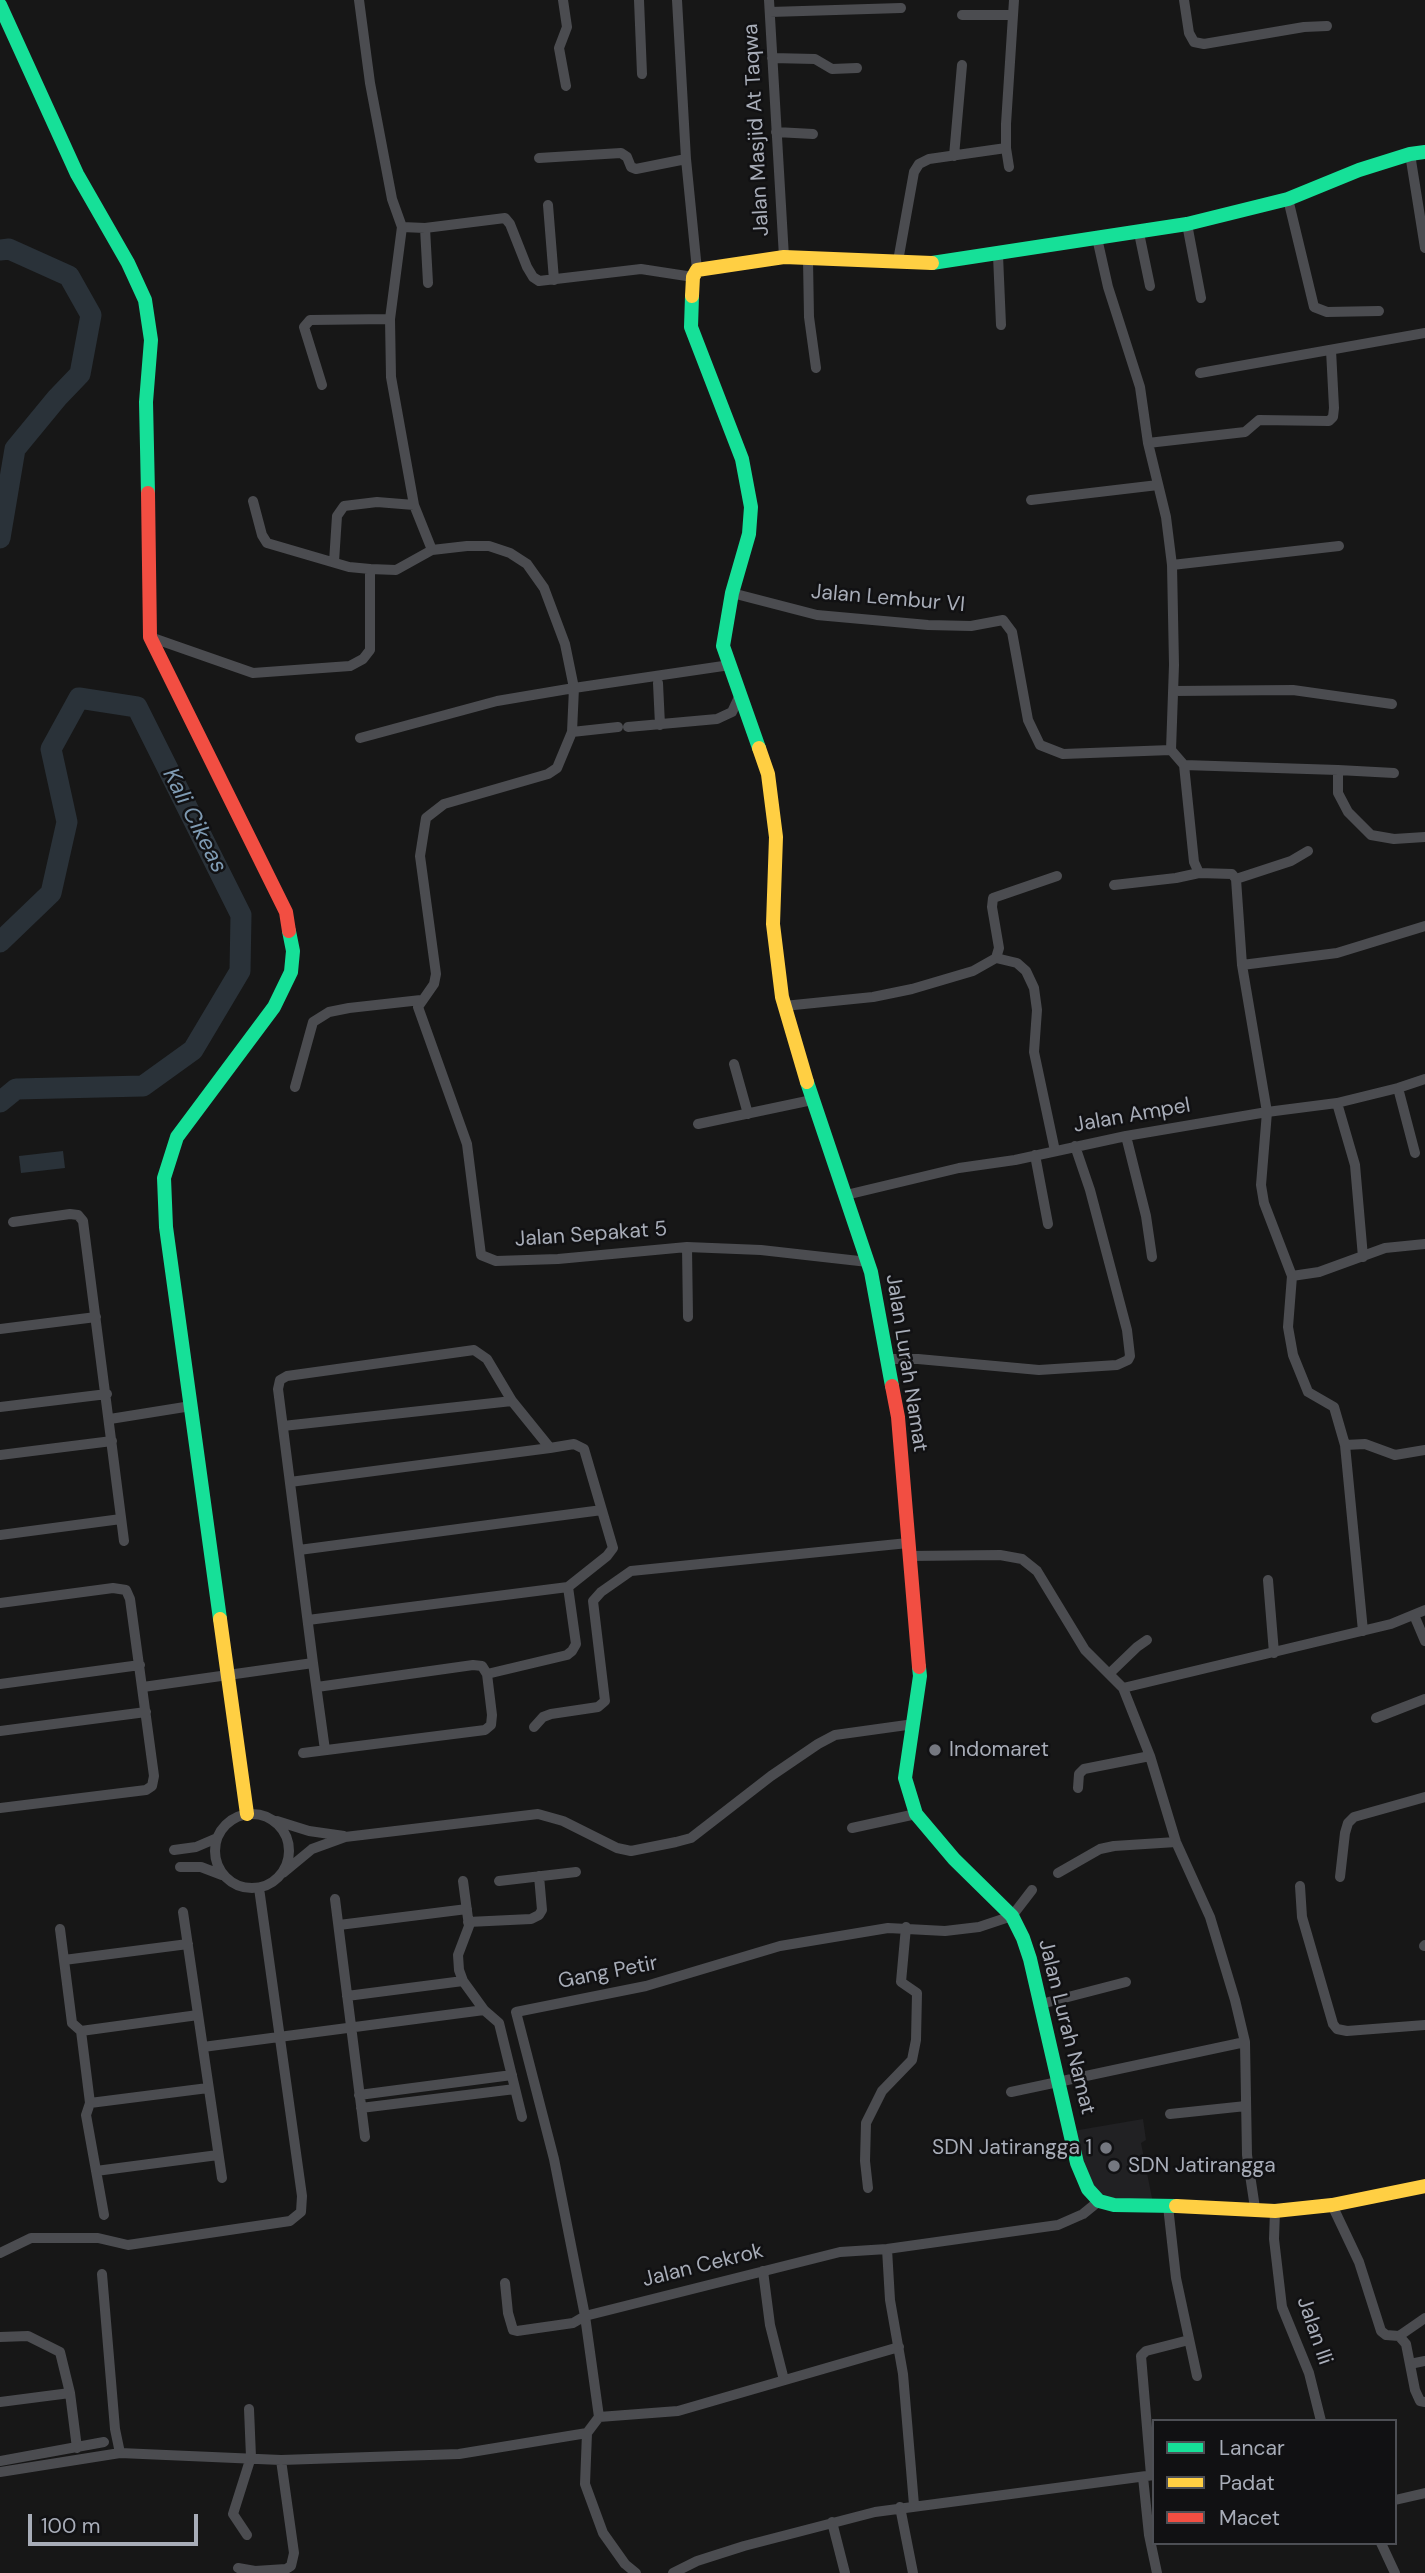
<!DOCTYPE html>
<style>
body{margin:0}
#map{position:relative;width:1425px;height:2573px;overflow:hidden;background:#171717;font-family:"DM Sans",sans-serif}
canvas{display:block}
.legend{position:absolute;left:1152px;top:2419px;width:245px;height:126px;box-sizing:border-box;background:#111113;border:2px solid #4d4f55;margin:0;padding:9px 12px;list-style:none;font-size:21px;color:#a8adb8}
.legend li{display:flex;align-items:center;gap:14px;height:35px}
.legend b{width:35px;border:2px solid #4d4f55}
.scale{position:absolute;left:28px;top:2514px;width:170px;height:32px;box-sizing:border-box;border:4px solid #a8adb8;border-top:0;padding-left:9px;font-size:21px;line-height:24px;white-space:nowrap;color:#a8adb8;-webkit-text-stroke:5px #111113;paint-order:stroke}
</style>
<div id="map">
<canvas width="1425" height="2573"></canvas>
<ul class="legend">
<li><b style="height:9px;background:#16e098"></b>Lancar</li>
<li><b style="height:9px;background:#ffcf43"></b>Padat</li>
<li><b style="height:9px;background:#f24e42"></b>Macet</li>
</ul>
<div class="scale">100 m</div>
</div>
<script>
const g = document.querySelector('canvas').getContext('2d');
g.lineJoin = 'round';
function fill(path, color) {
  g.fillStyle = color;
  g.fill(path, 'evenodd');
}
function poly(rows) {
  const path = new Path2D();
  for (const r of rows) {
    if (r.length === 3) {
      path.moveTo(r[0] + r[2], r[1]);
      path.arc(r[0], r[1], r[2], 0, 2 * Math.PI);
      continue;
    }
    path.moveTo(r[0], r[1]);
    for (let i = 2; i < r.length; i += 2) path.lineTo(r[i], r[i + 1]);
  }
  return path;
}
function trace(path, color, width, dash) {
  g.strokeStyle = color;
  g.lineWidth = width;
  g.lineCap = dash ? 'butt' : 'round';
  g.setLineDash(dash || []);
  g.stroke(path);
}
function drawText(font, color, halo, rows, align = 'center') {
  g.font = font + ' "DM Sans",sans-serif';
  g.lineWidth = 5;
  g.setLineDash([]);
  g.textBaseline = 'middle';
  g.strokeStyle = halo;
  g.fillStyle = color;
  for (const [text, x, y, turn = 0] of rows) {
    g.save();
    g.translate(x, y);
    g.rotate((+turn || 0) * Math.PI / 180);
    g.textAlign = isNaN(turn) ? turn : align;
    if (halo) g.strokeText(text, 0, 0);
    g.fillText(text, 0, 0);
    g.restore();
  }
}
fill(poly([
 [1143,2119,1146,2140,1141,2143,1153,2203,1107,2201,1089,2184,1073,2131]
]), '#212123');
fill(poly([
 [63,1151,65,1168,21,1173,19,1156]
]), '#2a3239');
trace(poly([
 [0,250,9,249,69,276,91,315,80,374,57,398,15,449,0,538],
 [0,942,51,893,67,822,51,749,79,698,137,707,241,915,240,971,193,1050,143,1086,16,1089,0,1102]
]), '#2a3239', 21);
trace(poly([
 [359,0,370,83,392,199,402,227,390,319,391,377,414,505,432,550,467,546,489,546,510,553,527,564,544,588,565,644,574,688,497,701,360,738],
 [563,0,567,27,559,48,566,86],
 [639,0,642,74],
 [677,0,686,159,697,270],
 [769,0,784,257],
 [1184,0,1189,33,1194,42,1204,44,1304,27,1327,26],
 [770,12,901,8],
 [962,15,1012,15],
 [772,58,815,59,832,69,857,68],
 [776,132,813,134],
 [1410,154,1425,248],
 [954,156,962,65],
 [539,158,621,153,627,157,631,167,636,169,686,159],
 [1009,167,1006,148,1006,124,1014,0],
 [1288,199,1314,307,1327,312,1379,311],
 [548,205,554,280],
 [1187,224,1201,298],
 [402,227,425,228,505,218,510,224,527,267,533,277,539,281,641,269,693,277],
 [425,228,428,283],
 [1139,233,1150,286],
 [1097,238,1108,287,1140,387,1148,443,1166,517,1172,565,1174,665,1171,750],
 [998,255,1001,325],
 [808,260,809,317,816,368],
 [898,261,914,172,919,164,929,159,1006,148],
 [1200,373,1425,333],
 [322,385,304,327,310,320,390,319],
 [1148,443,1245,432,1259,420,1329,421,1333,417,1334,408,1331,350],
 [1031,500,1158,485],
 [253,501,262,535,267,543,349,567,370,569],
 [334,562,337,516,344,506,377,502,414,505],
 [1172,565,1339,546],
 [732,593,817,615,928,625,971,626,1003,620,1012,632,1028,720,1040,745,1063,754,1171,750,1184,765,1194,862,1199,873,1232,874,1236,879,1242,965,1267,1112,1261,1185,1264,1203,1292,1276,1288,1327,1293,1355,1308,1392,1334,1407,1345,1445,1363,1631],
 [150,637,253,673,350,666,363,659,370,650,370,569,396,570,432,550],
 [730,665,574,688,572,732,557,768,548,774,444,804,426,818,420,856,436,974,434,984,418,1007,467,1144,481,1255,496,1261,558,1259,687,1247,761,1250,868,1262],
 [658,683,660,725],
 [1173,691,1293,690,1392,704],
 [628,727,717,719,732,712,741,693],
 [572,732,618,727],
 [1184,765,1338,770,1338,793,1348,812,1371,835,1394,839,1425,837],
 [1338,770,1394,773],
 [1236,879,1291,861,1308,851],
 [1114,885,1176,878,1199,873],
 [996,958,1017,963,1026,971,1034,988,1037,1010,1034,1052,1055,1151],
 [1242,965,1337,953,1425,926],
 [784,1006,873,997,912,989,973,971,996,958,999,948,992,907,993,898,1057,876],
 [734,1064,748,1114],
 [295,1087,313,1022,329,1012,349,1008,421,1000],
 [1398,1088,1415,1153],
 [1337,1103,1355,1165,1363,1257],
 [698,1124,812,1100],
 [1126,1136,1146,1216,1152,1257],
 [1035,1155,1048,1224],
 [846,1195,959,1168,1015,1160,1126,1136,1267,1112,1337,1103,1398,1088,1425,1079],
 [13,1222,70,1214,78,1215,83,1221,124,1541],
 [687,1247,688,1317],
 [1292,1276,1319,1272,1385,1248,1425,1244],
 [0,1329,96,1317],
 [887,1359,918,1359,1039,1370,1117,1365,1128,1360,1130,1356,1127,1330,1090,1190,1075,1146],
 [0,1407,107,1394],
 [110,1419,191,1406],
 [283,1426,512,1401],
 [1345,1445,1365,1444,1395,1455,1425,1450],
 [0,1455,112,1441],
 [290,1482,550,1448],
 [0,1535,121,1519],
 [299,1550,602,1510],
 [909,1556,1000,1555,1022,1559,1037,1571,1085,1650,1123,1688,1391,1624,1425,1610],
 [1268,1580,1274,1653],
 [0,1603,113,1588,126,1590,130,1599,154,1776,152,1786,146,1790,0,1808],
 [1414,1615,1425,1641],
 [308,1620,568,1587,607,1556,613,1548,584,1449,574,1444,550,1448,512,1401,487,1359,474,1350,287,1376,280,1380,278,1389,313,1663,325,1750],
 [487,1674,567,1655,572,1651,576,1644,568,1587],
 [1109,1674,1137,1647,1147,1640],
 [0,1684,140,1665],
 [143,1687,313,1663],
 [1123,1688,1150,1756,1176,1842,1210,1917,1235,2000,1245,2042,1247,2155,1255,2208],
 [1376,1718,1425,1699],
 [534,1727,543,1717,551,1714,598,1707,605,1701,593,1601,601,1592,631,1571,908,1543],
 [0,1731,146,1712],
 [303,1753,485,1730,491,1725,492,1715,487,1674,482,1666,473,1665,317,1687],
 [1078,1788,1079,1774,1084,1769,1150,1756],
 [252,1851,37],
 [277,1821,309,1831,344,1836],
 [852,1828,916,1814],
 [174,1850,196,1847,217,1838],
 [180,1867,201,1867,222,1875],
 [283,1873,312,1849,345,1837,538,1814,563,1821,617,1848,631,1851,676,1842,691,1838,771,1776,818,1744,835,1735,914,1724],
 [1058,1873,1100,1849,1114,1846,1176,1842],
 [1340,1877,1345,1833,1348,1823,1354,1817,1425,1797],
 [463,1881,469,1926,458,1955,459,1970,463,1981,484,2010,499,2023,522,2117],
 [499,1881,576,1872],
 [1300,1886,1302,1917,1333,2024,1337,2029,1347,2031,1425,2025],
 [335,1899,365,2137],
 [183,1912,222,2178],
 [468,1922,531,1919,539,1915,542,1910,539,1876],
 [339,1925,467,1909],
 [60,1929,72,2023,81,2031,90,2103,86,2115,104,2215],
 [1424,1946,1425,1945],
 [64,1960,188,1944],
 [347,1996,463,1981],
 [1041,2004,1126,1982],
 [81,2031,198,2015],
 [203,2047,484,2010],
 [1011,2092,1245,2042],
 [359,2095,512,2075],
 [90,2103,208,2088],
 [361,2108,515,2089],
 [1170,2114,1246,2106],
 [96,2171,218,2155],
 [868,2188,865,2161,866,2123,882,2091,912,2060,916,2040,917,1993,901,1982,906,1927],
 [1332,2205,1359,2262,1381,2331,1386,2335,1399,2336,1406,2344,1415,2390,1420,2401,1425,2402],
 [1168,2206,1176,2278,1197,2376],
 [1275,2211,1274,2239,1282,2307,1309,2373,1321,2421],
 [887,2249,890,2300,903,2374,914,2505],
 [0,2253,31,2238,98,2238,128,2245,290,2221,301,2212,302,2196,259,1888],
 [763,2271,770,2325,784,2380],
 [102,2274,115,2429,120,2453],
 [505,2283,508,2313,513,2330,517,2331,573,2323,585,2316,554,2159,516,2012,646,1986,780,1946,888,1928,945,1931,979,1927,1012,1916,1032,1890],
 [1399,2336,1425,2318],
 [0,2337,28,2336,60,2352,70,2393,77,2448],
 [1410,2364,1425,2361],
 [0,2402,70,2393],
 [599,2417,678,2411,899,2347],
 [0,2461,104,2442],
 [0,2472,120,2453,281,2460,459,2454,587,2433],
 [1151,2475,1141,2356,1146,2351,1189,2340],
 [1143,2477,1149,2535,1157,2573],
 [1395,2500,1425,2493],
 [900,2507,913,2573],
 [832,2522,845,2573],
 [247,2535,233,2514,251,2457,249,2409],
 [1381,2543,1395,2573],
 [238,2568,255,2571,286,2569,291,2566,294,2553,281,2460],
 [636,2573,625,2564,603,2533,585,2484,587,2433,599,2417,585,2316,840,2252,887,2249,1058,2225,1083,2214,1099,2201],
 [673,2573,697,2561,744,2546,875,2512,1154,2475]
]), '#4b4c50', 10);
trace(poly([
 [0,5,77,174,128,263,145,300,151,340,146,402,148,493],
 [932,263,1187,224,1288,199,1359,170,1410,154,1425,152],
 [692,296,691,327,742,459,751,507,749,534,732,593,723,646,759,748],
 [807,1082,871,1272,892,1386],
 [220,1619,166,1227,164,1178,177,1137,274,1007,291,972,293,951,289,931],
 [919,1667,920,1676,905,1778,916,1814,954,1859,1012,1916,1023,1938,1030,1959,1077,2163,1088,2189,1099,2201,1114,2205,1176,2206]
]), '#16e098', 14);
trace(poly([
 [692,296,693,277,697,270,784,257,932,263],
 [759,748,768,774,776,837,773,924,782,997,807,1082],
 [220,1619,247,1814],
 [1176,2206,1275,2211,1332,2205,1425,2186]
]), '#ffcf43', 14);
trace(poly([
 [148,493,150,637,286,912,289,931],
 [892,1386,898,1417,919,1667]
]), '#f24e42', 14);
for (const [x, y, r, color] of [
 [935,1750,7,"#757880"],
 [1106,2148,7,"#757880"],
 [1114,2166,7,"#757880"]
]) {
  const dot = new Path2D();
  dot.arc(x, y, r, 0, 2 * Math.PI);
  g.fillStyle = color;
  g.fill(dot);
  trace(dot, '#111113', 2.5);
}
drawText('21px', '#a8adb8', '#111113', [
 ["Jalan Masjid At Taqwa",757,130,-93],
 ["Jalan Lembur VI",888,599,5],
 ["Jalan Ampel",1132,1116,-10],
 ["Jalan Sepakat 5",591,1235,-4],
 ["Jalan Lurah Namat",906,1363,81],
 ["Gang Petir",608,1973,-11],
 ["Jalan Lurah Namat",1066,2027,76],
 ["Jalan Cekrok",703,2266,-14],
 ["Jalan Ili",1314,2331,71]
]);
drawText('21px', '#a8adb8', '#111113', [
 ["Indomaret",949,1750],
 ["SDN Jatirangga 1",1092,2148,"right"],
 ["SDN Jatirangga",1128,2166]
], 'left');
drawText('italic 23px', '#7f9bb3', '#111113', [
 ["Kali Cikeas",194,821,63]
]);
</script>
